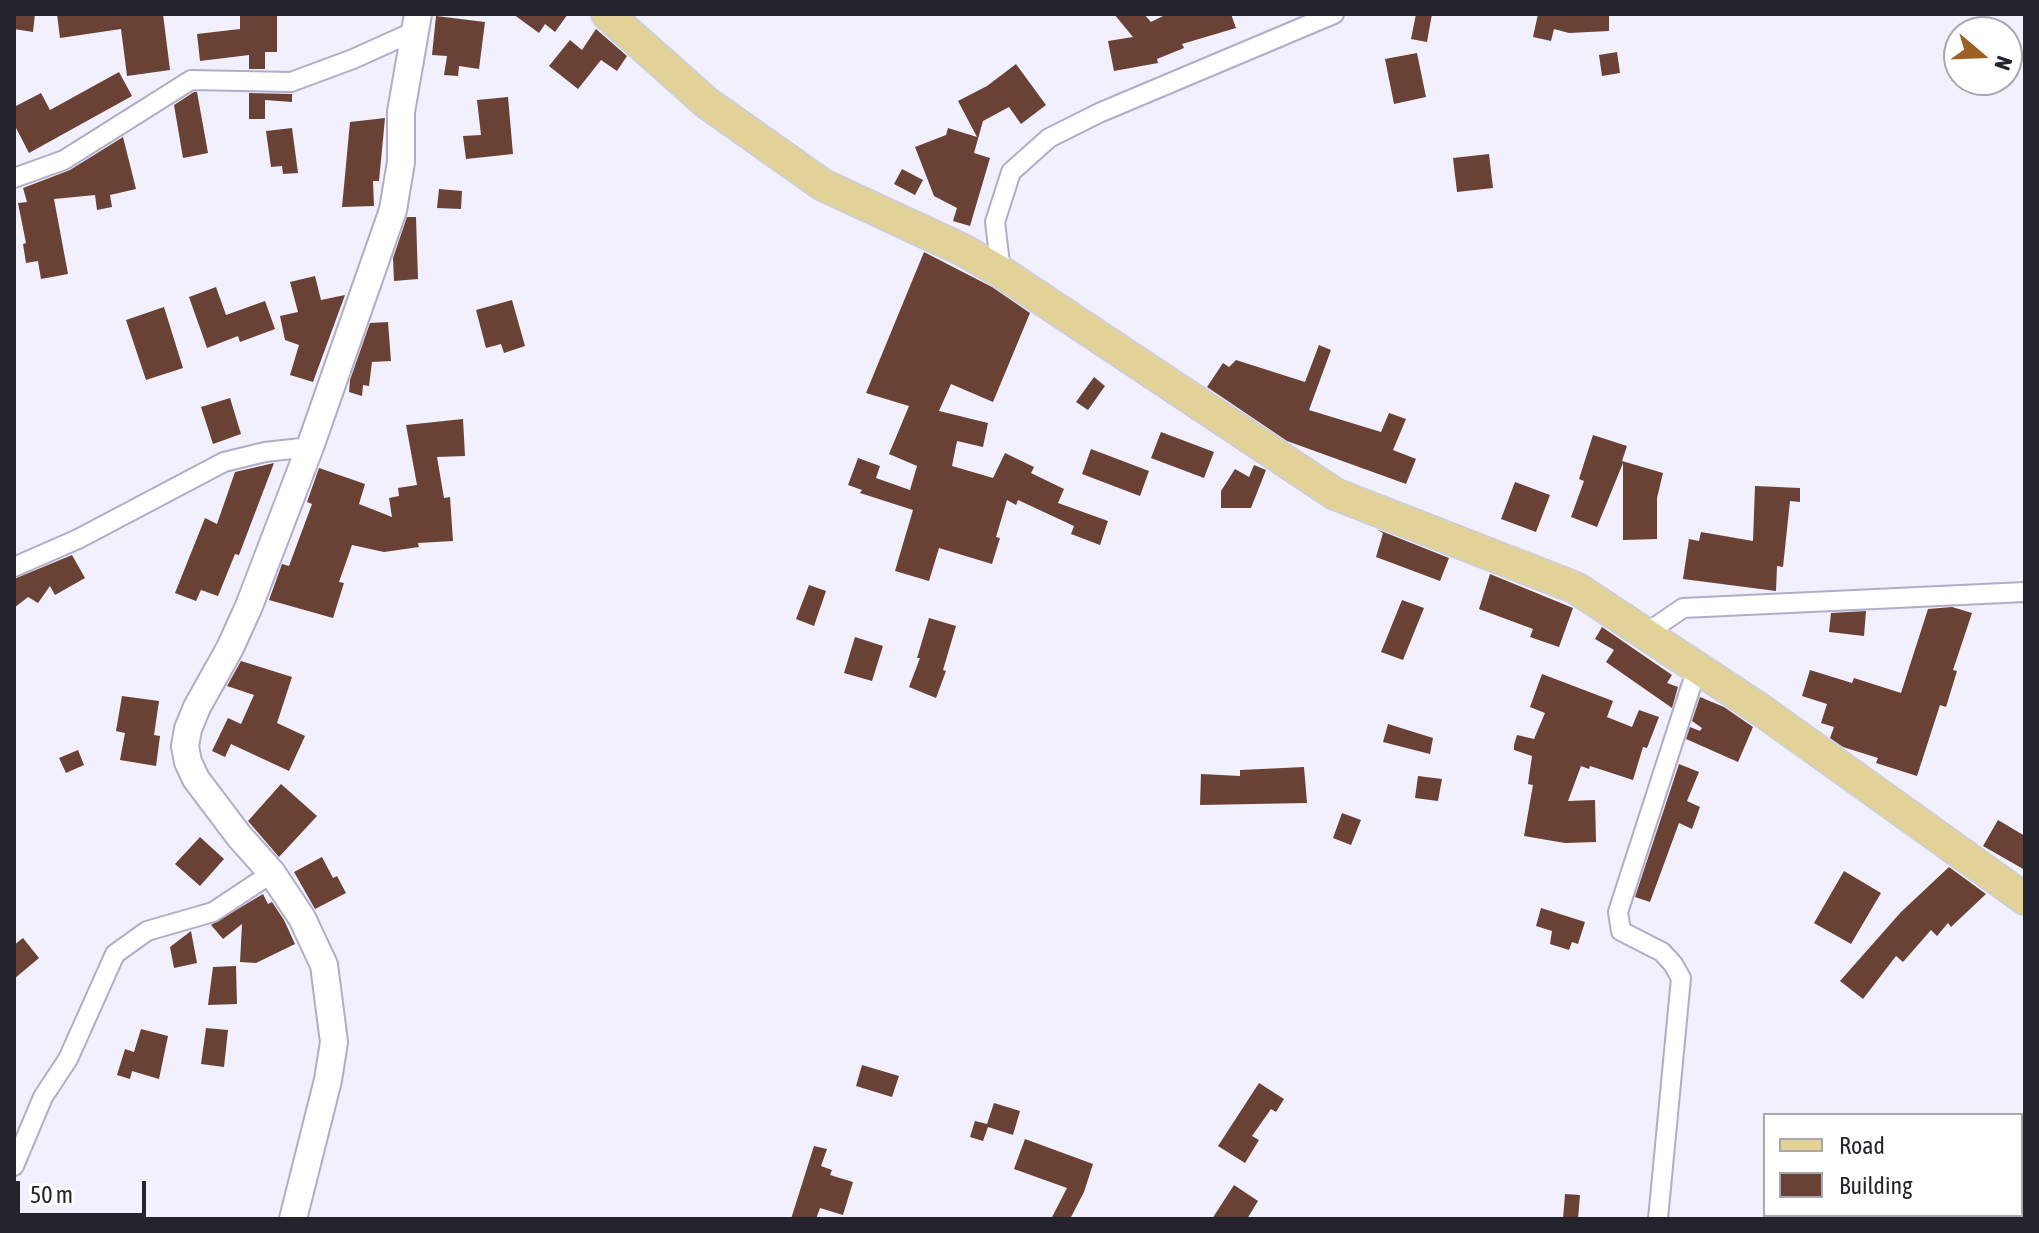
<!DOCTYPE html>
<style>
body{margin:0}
#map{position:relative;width:2039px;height:1233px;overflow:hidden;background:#f1f0fc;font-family:"Asap Condensed",sans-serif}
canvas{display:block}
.frame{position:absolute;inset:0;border:16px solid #25232e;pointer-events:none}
.legend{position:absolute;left:1763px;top:1113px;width:260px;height:104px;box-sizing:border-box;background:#fff;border:2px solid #a8a7ab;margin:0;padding:10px 14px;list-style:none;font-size:24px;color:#25232e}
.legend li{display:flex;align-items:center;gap:16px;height:40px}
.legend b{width:40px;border:2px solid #a8a7ab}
.north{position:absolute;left:1943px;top:16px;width:80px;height:80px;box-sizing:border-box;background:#fff;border:2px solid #a8a7ab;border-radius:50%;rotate:109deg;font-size:22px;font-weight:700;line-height:32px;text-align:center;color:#25232e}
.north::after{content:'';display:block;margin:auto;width:28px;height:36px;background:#9e6125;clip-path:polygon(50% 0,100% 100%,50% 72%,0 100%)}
.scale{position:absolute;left:16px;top:1181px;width:130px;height:36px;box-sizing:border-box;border:4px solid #25232e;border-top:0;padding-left:10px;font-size:24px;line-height:28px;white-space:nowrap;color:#25232e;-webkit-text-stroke:6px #fff;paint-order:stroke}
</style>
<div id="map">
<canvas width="2039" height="1233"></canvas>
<div class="frame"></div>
<ul class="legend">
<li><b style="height:10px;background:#e3d298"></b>Road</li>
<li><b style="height:22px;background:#694235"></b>Building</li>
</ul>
<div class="north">N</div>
<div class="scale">50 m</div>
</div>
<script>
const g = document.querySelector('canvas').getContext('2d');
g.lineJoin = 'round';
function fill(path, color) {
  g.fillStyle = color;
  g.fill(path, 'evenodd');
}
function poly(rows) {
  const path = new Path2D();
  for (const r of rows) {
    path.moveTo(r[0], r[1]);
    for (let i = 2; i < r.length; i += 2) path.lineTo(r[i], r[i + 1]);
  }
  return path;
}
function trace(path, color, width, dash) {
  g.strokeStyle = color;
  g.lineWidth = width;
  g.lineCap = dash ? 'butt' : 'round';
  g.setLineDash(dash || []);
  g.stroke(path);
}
fill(poly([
 [14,14,35,14,33,32,14,29],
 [57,14,163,14,170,70,127,76,121,29,60,38],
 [240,14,277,14,277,52,265,52,265,69,249,69,249,55,200,61,197,34,240,29],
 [513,14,568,14,555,32,545,24,539,33],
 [1114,14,1144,14,1151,22,1167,14,1231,14,1236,28,1182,44,1184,48,1157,59,1158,63,1114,71,1108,41,1133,37],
 [1416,14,1432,14,1427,42,1411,39],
 [1538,14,1609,14,1609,31,1569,33,1554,29,1551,41,1533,37],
 [436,16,485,22,479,69,459,66,458,76,444,75,447,56,432,55],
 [596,29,627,56,617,71,601,60,578,89,549,66,570,40,582,50],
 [1617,52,1620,73,1602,76,1599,55],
 [1417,53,1426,97,1394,104,1385,59],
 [1016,64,1046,105,1021,124,1009,107,983,121,974,153,990,158,970,226,953,221,957,208,934,196,915,147,946,135,948,128,977,137,958,101,987,86],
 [119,72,132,96,29,153,14,124,14,107,41,93,50,110],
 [194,92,197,92,208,153,183,158,174,105],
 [249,93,292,94,292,102,265,100,265,119,249,119],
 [508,97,513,154,466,159,463,136,481,135,477,100],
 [385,118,379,181,373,181,374,206,342,207,350,122],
 [292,128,298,173,283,174,282,166,271,167,266,131],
 [123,137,136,189,110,195,112,207,97,210,95,195,54,199,68,274,41,279,38,261,26,263,23,244,26,243,18,203,27,202,23,188,70,170],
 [1489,154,1493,188,1457,192,1453,158],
 [902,169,923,180,915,195,894,184],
 [439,189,462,191,461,209,437,208],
 [407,217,416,217,418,279,394,281,393,258],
 [924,252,992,287,1030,313,993,402,951,384,939,411,988,423,983,447,957,441,952,466,993,478,1005,453,1034,467,1031,473,1064,489,1058,503,1108,521,1100,545,1071,534,1074,526,1018,500,1016,505,1007,500,996,537,1000,538,992,564,939,548,929,581,895,571,913,510,860,493,862,490,848,485,858,458,880,466,876,478,910,490,917,466,889,454,909,406,866,393],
 [315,276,321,300,345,295,313,382,290,375,299,345,285,340,280,316,298,312,290,282],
 [216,287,226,315,265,301,275,329,240,342,238,336,207,348,189,297],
 [512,300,525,346,504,353,501,344,486,348,476,310],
 [164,307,183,368,146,380,126,320],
 [388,322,391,361,372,362,369,386,363,385,362,396,349,392,350,380,370,323],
 [1319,345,1331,350,1309,410,1381,432,1389,413,1406,419,1393,450,1416,459,1406,484,1287,441,1207,387,1223,363,1229,367,1236,360,1305,382],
 [1094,377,1105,386,1088,410,1076,402],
 [230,398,241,434,213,444,201,407],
 [463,419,465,456,437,457,444,498,450,497,453,541,418,543,419,547,384,552,352,545,339,582,344,583,333,618,269,600,282,564,289,566,312,504,307,502,319,468,365,484,359,504,392,517,389,498,399,496,398,488,417,485,406,425],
 [1161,432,1214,452,1204,478,1151,458],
 [1593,435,1627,446,1622,461,1663,473,1657,498,1657,539,1623,540,1623,463,1597,527,1571,517,1584,481,1579,479],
 [1091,449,1149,471,1140,496,1082,474],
 [274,463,239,555,235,554,218,596,201,590,196,601,175,593,205,518,217,524,235,472],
 [1254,465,1266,470,1251,508,1221,508,1221,491,1235,469,1249,477],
 [1515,482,1550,495,1536,532,1501,519],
 [1755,486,1800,488,1800,502,1790,501,1783,567,1777,566,1776,591,1683,579,1689,539,1699,541,1701,532,1753,541],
 [1376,529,1449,558,1440,581,1376,557,1383,533],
 [72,555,85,578,55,595,50,586,38,603,28,597,14,608,14,579],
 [1490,574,1573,608,1559,647,1530,637,1533,629,1479,609],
 [809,585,826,591,814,626,796,619],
 [1402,600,1424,608,1403,660,1381,652],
 [1952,607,1972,613,1953,670,1957,671,1946,707,1940,705,1917,776,1876,763,1878,758,1843,747,1830,738,1834,727,1821,723,1827,704,1802,696,1810,670,1852,683,1854,678,1901,693,1928,609],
 [1866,611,1864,636,1829,632,1831,613],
 [929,618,956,626,943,670,946,671,936,698,909,687,920,658,917,658],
 [1602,627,1672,675,1667,683,1678,687,1672,708,1606,662,1614,650,1595,639],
 [855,637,883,646,872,681,844,673],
 [241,661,292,677,277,723,305,736,289,771,231,744,225,757,212,751,228,718,241,724,254,695,227,686],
 [1542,674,1613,701,1607,717,1632,727,1639,710,1659,717,1647,748,1643,747,1633,780,1590,766,1589,769,1581,766,1568,801,1595,800,1596,842,1565,843,1524,836,1533,785,1528,784,1532,756,1514,750,1514,745,1517,735,1534,739,1545,713,1530,707],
 [122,696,159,701,154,735,160,736,156,766,120,760,125,733,116,731],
 [1700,697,1724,707,1753,727,1738,762,1686,739,1690,727,1700,731,1702,728,1692,721],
 [1388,724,1433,738,1430,754,1383,742],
 [78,750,84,765,66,773,59,758],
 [1679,764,1699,772,1687,801,1700,807,1692,829,1679,823,1650,902,1635,897],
 [1304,767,1307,803,1200,805,1201,774,1240,776,1240,770],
 [1418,776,1442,779,1438,801,1415,798],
 [281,784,317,816,279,857,248,821],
 [1342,813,1361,820,1351,845,1333,838],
 [1998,820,2025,836,2025,870,1983,846],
 [200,837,224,859,200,886,175,864],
 [322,857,333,878,337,876,346,893,315,909,294,872],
 [1949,867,1986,894,1951,927,1948,923,1937,936,1931,930,1903,962,1896,956,1863,999,1840,981,1901,912],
 [1844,871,1881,893,1851,944,1814,923],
 [263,894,268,904,272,902,284,920,295,944,256,963,240,962,242,924,223,939,211,925],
 [1541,908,1585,922,1578,944,1572,942,1569,950,1550,944,1552,931,1536,926],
 [191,931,197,963,174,968,170,947],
 [23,938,39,958,14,979,14,945],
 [236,966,237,1004,208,1005,213,967],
 [206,1028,228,1030,224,1067,201,1064],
 [141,1029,168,1036,159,1079,132,1071,130,1079,117,1075,125,1049,134,1052],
 [862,1065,899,1076,892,1097,856,1086],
 [1259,1083,1284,1099,1276,1112,1271,1109,1252,1136,1259,1140,1245,1163,1218,1146],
 [994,1103,1020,1111,1013,1135,988,1127,983,1141,970,1137,975,1121,987,1124],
 [1025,1139,1093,1164,1084,1192,1070,1219,1051,1219,1067,1188,1014,1169],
 [814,1146,827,1149,821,1166,832,1170,830,1175,853,1182,843,1215,820,1208,816,1219,791,1219],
 [1234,1185,1258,1201,1247,1219,1212,1219],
 [1565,1194,1580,1195,1578,1219,1563,1219]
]), '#694235');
const street = poly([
 [14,178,64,160,191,80,291,82,353,59,413,32],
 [1001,272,995,222,1011,172,1049,138,1099,113,1334,14],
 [14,567,78,539,224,462,265,452,310,447],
 [1645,634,1683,608,2025,592],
 [14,1166,43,1097,68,1059,115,954,147,931,213,912,272,873],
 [1658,1219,1681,978,1673,964,1662,952,1621,931,1618,912,1697,668]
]);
const secondary = poly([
 [293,1219,328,1080,334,1042,324,965,302,918,272,873,239,836,196,779,188,762,185,746,188,729,197,707,230,648,249,606,310,447,393,210,401,162,401,112,418,14]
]);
const primary = poly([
 [607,14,707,103,823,185,961,249,1001,272,1335,494,1576,588,1761,710,2025,899]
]);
trace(street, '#b1acca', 22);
trace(secondary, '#b1acca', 30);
trace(primary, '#cfcfd1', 34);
trace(street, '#fff', 18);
trace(secondary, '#fff', 26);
trace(primary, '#e3d298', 30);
</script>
